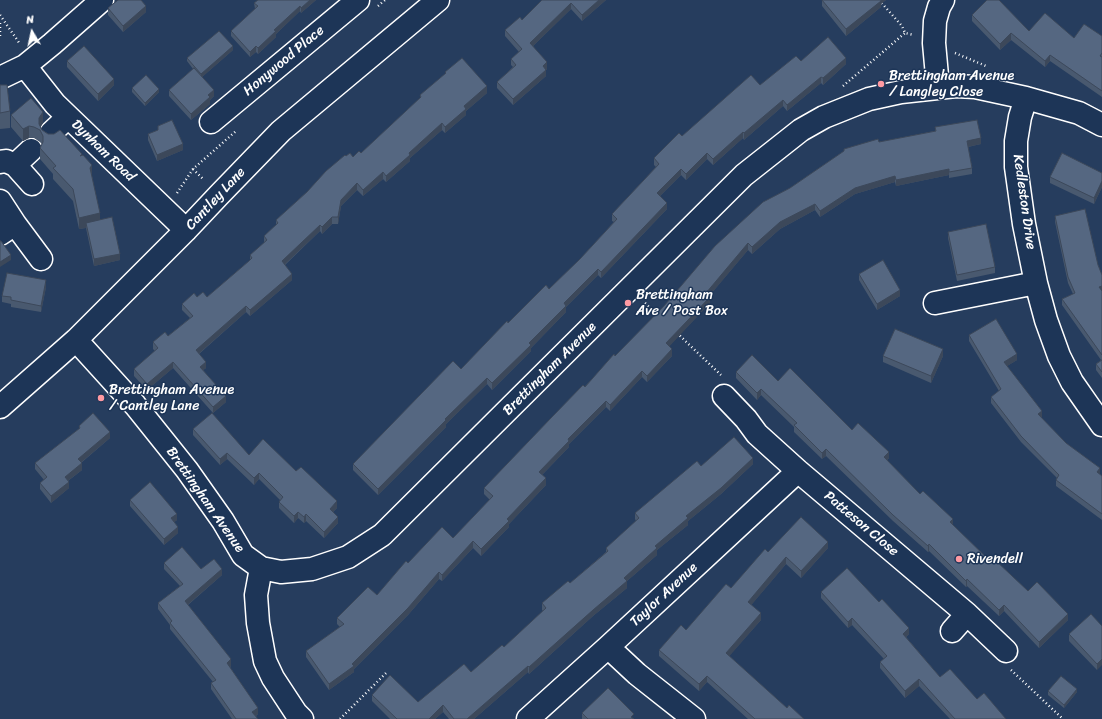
<!DOCTYPE html>
<style>
body{margin:0}
#map{position:relative;width:1102px;height:719px;overflow:hidden;background:#263d5e;font-family:Sriracha,sans-serif}
canvas{display:block}
.north{position:absolute;left:12px;top:12px;width:40px;height:40px;-webkit-text-stroke:3px #1d3557;paint-order:stroke;rotate:351deg;font-size:11px;font-weight:700;line-height:16px;text-align:center;color:#fff}
.north::after{content:'';display:block;margin:auto;width:14px;height:18px;background:#fff;clip-path:polygon(50% 0,100% 100%,50% 72%,0 100%)}
</style>
<div id="map">
<canvas width="1102" height="719"></canvas>
<div class="north">N</div>
</div>
<script>
const g = document.querySelector('canvas').getContext('2d');
g.lineJoin = 'round';
function poly(rows) {
  const path = new Path2D();
  for (const r of rows) {
    path.moveTo(r[0], r[1]);
    for (let i = 2; i < r.length; i += 2) path.lineTo(r[i], r[i + 1]);
  }
  return path;
}
function trace(path, color, width, dash) {
  g.strokeStyle = color;
  g.lineWidth = width;
  g.lineCap = dash ? 'butt' : 'round';
  g.setLineDash(dash || []);
  g.stroke(path);
}
function fill(path, color) {
  g.fillStyle = color;
  g.fill(path, 'evenodd');
}
function drawText(font, color, halo, rows, align = 'center') {
  g.font = font + ' Sriracha,sans-serif';
  g.lineWidth = 3;
  g.setLineDash([]);
  g.textBaseline = 'middle';
  g.strokeStyle = halo;
  g.fillStyle = color;
  for (const [text, x, y, turn = 0] of rows) {
    g.save();
    g.translate(x, y);
    g.rotate((+turn || 0) * Math.PI / 180);
    g.textAlign = isNaN(turn) ? turn : align;
    if (halo) g.strokeText(text, 0, 0);
    g.fillText(text, 0, 0);
    g.restore();
  }
}
const minor = poly([
 [25,66,55,104,186,230],
 [0,78,25,66,52,44,102,0],
 [938,87,934,43,935,21,939,7,943,0],
 [1026,98,1020,117,1016,141,1016,167,1024,224,1036,283,1046,320,1059,356,1072,382,1102,425],
 [211,122,358,0],
 [51,133,68,117],
 [0,162,6,161,15,165,32,184],
 [15,165,31,150],
 [0,201,15,224],
 [0,234,15,224,41,259],
 [935,303,1036,283],
 [76,340,135,405,187,470,223,521,243,555,261,568,281,572,312,569,348,557,382,535,744,175,801,130,824,117,869,99,901,92,956,86,975,87,1026,98,1079,113,1102,125],
 [724,396,746,419,757,434,798,471,967,614,1006,651],
 [0,407,76,340,186,230,219,195,281,131,438,0],
 [261,568,256,595,258,623,265,661,273,678,296,713,302,719],
 [952,631,967,614],
 [608,647,637,674,694,719],
 [528,719,608,647,798,471]
]);
trace(minor, '#fff', 25);
trace(poly([
 [879,0,902,26,905,33,914,35],
 [378,6,385,0],
 [0,15,20,44],
 [0,23,0,36],
 [955,53,986,66],
 [843,86,905,33],
 [193,169,204,180],
 [177,193,193,169,236,131],
 [645,303,657,315],
 [677,333,721,375],
 [1011,670,1063,719],
 [340,719,388,671]
]), '#fff', 2.5, [1, 3]);
trace(minor, '#1d3557', 22);
fill(poly([
 [316,0,301,13,300,11,276,34,276,37,258,54,256,52,250,57,231,36,231,31,255,9,254,3],
 [542,0,606,0,582,21,571,9,533,46,547,69,546,70,546,76,513,105,497,88,497,82,513,67,511,65,511,59,519,52,505,36,505,30,522,20],
 [822,0,886,0,881,4,881,7,846,36,822,6],
 [108,8,146,12,123,32,108,15],
 [972,15,1029,31,1074,38,1102,36,1102,97,1050,61,1045,67,1011,40,1000,50,972,21],
 [233,50,202,77,214,96,210,100,210,104,191,120,169,96,169,90,193,69,187,61,187,58],
 [67,61,114,85,98,101,67,67],
 [801,61,846,64,823,85,821,83,787,111,783,106,744,140,743,138,713,165,707,159,686,180,681,175,660,196,667,209,601,278,598,275,566,307,566,312,531,348,531,351,492,390,487,384,446,424,446,427,378,495,353,470,353,464,461,369,508,323,549,289,580,259,614,222,612,221,612,214,656,167,654,165,654,158,682,136,760,85],
 [445,72,487,93,466,111,466,115,445,133,442,130,410,158,410,161,386,182,383,179,363,196,357,190,341,206,338,224,332,224,322,234,320,231,285,265,292,280,250,316,246,312,199,354,206,368,203,370,226,402,213,413,173,368,147,390,134,376,134,369,155,351,153,349,153,342,168,336,190,318,182,310,182,304,197,297,207,297,250,260,250,255,264,243,264,236,276,225,276,220,346,156,353,157,361,153,420,98,420,95,445,74],
 [0,85,10,111,10,128,0,129],
 [132,88,159,92,145,106,132,92],
 [11,115,43,123,40,127,42,130,82,155,92,177,100,220,120,260,94,266,86,228,79,229,73,201,53,179,53,174,40,159,40,148,42,144,40,142,34,138,29,138,23,141,11,127],
 [935,127,981,144,968,147,972,168,972,174,949,178,949,175,896,186,895,182,855,194,820,217,815,210,780,229,752,254,748,250,709,296,710,303,669,346,672,356,647,382,642,377,610,411,606,407,569,444,569,447,542,475,546,485,509,524,509,527,481,556,473,548,442,581,439,579,408,615,354,669,354,672,329,690,306,657,306,651,340,627,337,624,337,618,377,595,408,563,453,538,490,500,484,494,484,488,615,356,790,188,844,151,844,149,935,131],
 [148,134,183,150,157,161,148,140],
 [1102,173,1102,187,1094,204,1050,183,1050,177],
 [1055,216,1098,265,1102,275,1102,378,1096,370,1096,364,1101,360,1062,305,1062,299,1073,294,1068,283,1055,222],
 [948,232,995,267,995,273,957,281,948,238],
 [859,274,900,296,877,310,859,280],
 [46,287,41,312,11,307,11,304,2,302,2,296],
 [969,335,1017,360,1007,366,1042,417,1041,418,1066,443,1102,476,1102,520,1056,486,1056,480,1057,478,1021,442,991,403,991,397,999,391,969,341],
 [883,356,943,356,931,383,883,362],
 [736,372,778,381,852,430,889,458,887,460,920,494,953,525,991,562,1028,591,1068,620,1039,648,1004,611,999,616,967,586,966,587,929,551,928,552,893,521,826,456,822,459,794,432,794,427,761,395,757,400,736,378],
 [79,426,110,438,81,463,82,470,68,481,69,488,51,503,40,489,40,483,44,480,35,469,35,463,79,429],
 [193,429,249,455,296,471,337,508,333,512,338,523,324,538,306,521,304,523,298,518,294,523,279,508,279,502,280,500,259,479,254,485,227,459,220,465,193,435],
 [753,464,721,494,688,521,688,525,657,550,657,555,627,581,627,588,593,616,529,674,528,672,474,719,449,719,443,712,435,719,390,719,372,701,372,695,418,702,471,672,504,647,543,611,542,610,542,603,570,583,606,552,606,548,636,521,635,519,635,513,701,466],
 [130,500,177,520,174,522,178,533,164,545,130,506],
 [828,548,801,578,786,564,751,605,761,620,729,656,787,708,804,719,748,719,707,682,699,691,659,656,659,650,686,630,731,588,768,552],
 [164,563,201,569,222,575,188,605,231,666,230,667,258,714,256,716,258,719,232,719,211,689,211,683,213,682,170,629,170,625,158,609,158,603,180,586,164,569],
 [821,592,909,634,906,637,940,677,977,699,1006,719,950,719,919,686,905,698,880,668,880,662,884,659,852,625,848,628,821,598],
 [1102,626,1097,670,1069,641,1069,634],
 [1048,691,1077,692,1064,708,1048,695],
 [582,713,634,719,582,719]
]), '#49596f');
fill(poly([
 [310,0,316,0,301,13,301,8],
 [599,0,606,0,582,21,582,15],
 [880,0,886,0,881,4,881,7,846,36,846,29],
 [571,3,571,9,530,49,530,43],
 [146,6,146,12,123,32,123,26],
 [300,6,300,11,276,34,276,37,258,54,258,48,274,30],
 [1011,33,1011,40,1000,50,1000,44],
 [233,46,233,50,201,78,201,74],
 [256,46,256,52,250,57,250,52],
 [1050,55,1050,61,1045,67,1045,61],
 [846,58,846,64,823,85,823,78],
 [547,62,547,69,546,70,546,76,513,105,513,99,543,66],
 [821,77,821,83,787,111,787,105],
 [114,79,114,85,98,101,98,94],
 [487,86,487,93,466,111,466,115,445,133,445,127,464,106],
 [159,89,159,92,145,106,145,103],
 [214,90,214,96,210,100,210,104,191,120,191,114,208,95],
 [783,100,783,106,744,140,744,133],
 [43,112,43,123,39,130,39,118],
 [442,123,442,130,410,158,410,161,386,182,386,176,409,153],
 [29,126,29,138,23,141,23,129],
 [743,132,743,138,713,165,713,159],
 [981,138,981,144,967,147,967,141],
 [183,144,183,150,157,161,157,155],
 [707,153,707,159,686,180,686,174],
 [92,165,92,177,90,179,90,168],
 [681,169,681,175,657,199,657,193],
 [949,169,949,175,896,186,896,180],
 [383,172,383,179,363,196,363,190],
 [895,176,895,182,855,194,820,217,820,211,855,188],
 [1102,181,1102,187,1094,204,1094,198],
 [357,183,357,190,341,206,338,224,338,217,341,200],
 [667,203,667,209,601,278,601,272],
 [815,204,815,210,780,229,752,254,752,247,780,222],
 [100,213,100,225,86,223,86,228,79,229,79,218],
 [332,217,332,224,322,234,322,227],
 [320,225,320,231,282,267,282,261],
 [748,243,748,250,706,300,706,293],
 [120,254,120,260,94,266,94,259],
 [11,255,11,260,0,267,0,262],
 [598,269,598,275,566,307,566,312,531,348,531,351,492,390,492,383,564,303],
 [292,274,292,280,250,316,250,310],
 [46,280,46,287,41,312,41,306],
 [1102,286,1102,292,1099,287],
 [900,290,900,296,877,310,877,304],
 [710,297,710,303,666,350,666,343],
 [246,306,246,312,196,356,196,350],
 [672,349,672,356,647,382,647,376],
 [943,349,943,356,931,383,931,376],
 [1017,354,1017,360,1004,368,1004,362],
 [173,362,173,368,147,390,147,384],
 [206,362,206,368,200,373,200,367],
 [642,371,642,377,610,411,610,405],
 [487,378,487,384,446,424,446,427,378,495,378,489,445,419],
 [761,389,761,395,757,400,757,393],
 [226,396,226,402,213,413,213,407],
 [606,401,606,407,569,444,569,447,539,478,539,472,568,439],
 [1042,411,1042,417,1038,420,1038,414],
 [110,432,110,438,78,465,78,459],
 [826,449,826,456,822,459,822,453],
 [889,452,889,458,884,463,884,457],
 [227,453,227,459,220,465,220,459],
 [753,458,753,464,721,494,688,521,688,525,657,550,657,555,627,581,627,588,593,616,529,674,529,667,624,578,655,546,686,516],
 [82,463,82,470,65,483,65,477],
 [1100,468,1100,474,1097,472],
 [259,473,259,479,254,485,254,478],
 [546,478,546,485,509,524,509,527,481,556,481,549,507,519],
 [69,482,69,488,51,503,51,496],
 [337,501,337,508,330,515,330,509],
 [298,512,298,518,294,523,294,516],
 [177,514,177,520,171,525,171,518],
 [306,514,306,521,304,523,304,517],
 [338,517,338,523,324,538,324,532],
 [953,519,953,525,950,522],
 [178,527,178,533,164,545,164,539],
 [473,541,473,548,442,581,442,575],
 [828,542,828,548,801,578,801,571],
 [929,544,929,551,928,552,928,546],
 [786,557,786,564,748,609,748,602],
 [222,569,222,575,185,607,185,601],
 [439,572,439,579,408,615,354,669,354,672,329,690,329,684],
 [967,579,967,586,966,587,966,581],
 [1004,605,1004,611,999,616,999,610],
 [761,613,761,620,726,660,726,653],
 [1068,614,1068,620,1039,648,1039,642],
 [852,618,852,625,848,628,848,622],
 [909,628,909,634,903,640,903,634],
 [231,659,231,666,227,669,227,663],
 [1102,659,1102,665,1097,670,1097,664],
 [528,666,528,672,474,719,467,719],
 [707,676,707,682,699,691,699,684],
 [919,679,919,686,905,698,905,691],
 [1077,689,1077,692,1064,708,1064,705],
 [443,705,443,712,435,719,429,719],
 [258,708,258,714,252,718,252,712]
]), '#3c485a');
const building = poly([
 [118,0,141,0,146,6,123,26,108,8,118,0],
 [258,0,310,0,301,8,300,6,274,30,276,31,258,48,256,46,250,52,231,31,258,6,254,3,258,0],
 [542,0,599,0,582,15,571,3,530,43,547,62,543,66,546,70,513,99,497,82,516,65,511,59,522,49,505,30,520,17,522,20,542,0],
 [822,0,881,0,881,1,846,29,822,0],
 [987,0,999,0,1029,31,1045,13,1074,38,1084,24,1102,36,1102,53,1100,56,1102,57,1102,91,1050,55,1045,61,1011,33,1000,44,972,15,987,0],
 [219,31,233,46,201,74,187,58,219,31],
 [828,37,846,58,823,78,821,77,787,105,783,100,744,133,743,132,713,159,707,153,686,174,681,169,657,193,667,203,601,272,598,269,564,303,566,306,529,343,531,345,492,383,487,378,445,419,446,420,378,489,353,464,453,361,461,369,507,321,508,323,546,285,549,289,580,259,617,219,612,214,659,164,654,158,679,133,682,136,751,75,760,85,796,56,801,61,828,37],
 [84,46,114,79,98,94,67,61,84,46],
 [462,58,487,86,464,106,466,109,445,127,442,123,409,153,410,155,386,176,383,172,363,190,357,183,341,200,338,217,332,217,322,227,320,225,282,261,292,274,250,310,246,306,196,350,206,362,200,367,226,396,213,407,173,362,147,384,134,369,158,348,153,342,165,332,168,336,193,316,182,304,194,293,197,297,203,292,207,297,249,261,252,258,250,255,267,240,264,236,278,223,276,220,307,192,326,171,345,155,346,156,350,153,353,157,359,151,361,153,421,97,420,95,446,73,445,72,462,58],
 [194,68,214,90,208,95,210,97,191,114,169,90,194,68],
 [146,75,159,89,145,103,132,88,146,75],
 [0,85,7,85,10,111,0,113,0,85],
 [31,98,43,112,39,118,39,124,42,130,48,134,54,134,60,130,82,154,80,156,83,155,92,165,90,168,100,213,79,218,73,189,53,168,56,166,40,148,43,142,43,136,40,130,34,127,29,126,23,129,11,115,31,98],
 [172,120,183,144,157,155,148,134,158,130,158,126,172,120],
 [977,120,981,138,967,141,972,168,949,172,949,169,896,180,895,176,855,188,820,211,815,204,780,222,752,247,748,243,706,293,710,297,666,343,672,349,647,376,642,371,610,405,606,401,568,439,569,441,539,472,546,478,507,519,509,521,481,549,473,541,442,575,439,572,408,608,352,664,354,666,329,684,306,651,344,624,337,618,368,587,377,595,406,561,408,563,442,527,453,538,493,496,484,488,551,418,583,385,585,387,614,354,615,356,664,306,715,246,763,202,790,188,844,151,844,149,878,139,879,142,936,131,935,127,977,120],
 [1062,153,1102,173,1102,181,1094,198,1050,177,1062,153],
 [1085,209,1098,265,1102,275,1102,286,1099,287,1102,291,1102,355,1062,299,1075,293,1068,277,1055,216,1085,209],
 [112,217,120,254,94,259,86,223,112,217],
 [986,224,995,267,957,275,948,232,986,224],
 [0,241,1,241,11,255,0,262,0,241],
 [883,260,900,290,877,304,859,274,883,260],
 [7,273,46,280,41,306,11,300,11,297,2,296,7,273],
 [996,319,1017,354,1004,362,1042,411,1038,414,1066,443,1100,468,1097,472,1102,476,1102,514,1056,480,1059,475,1021,436,991,397,1001,389,969,335,996,319],
 [895,329,943,349,931,376,883,356,895,329],
 [752,355,778,381,790,368,852,430,858,423,889,452,884,457,920,494,923,491,953,519,950,522,991,562,994,559,1028,591,1037,582,1068,614,1039,642,1004,605,999,610,967,579,966,581,929,544,928,546,893,515,826,449,822,453,794,425,797,423,761,389,757,393,736,372,752,355],
 [1102,360,1102,372,1096,364,1102,360],
 [93,413,110,432,78,459,82,463,65,477,69,482,51,496,40,483,47,477,35,463,80,428,79,426,93,413],
 [212,413,249,455,263,439,296,471,301,467,337,501,330,509,338,517,324,532,306,514,304,517,298,512,294,516,279,502,283,497,259,473,254,478,227,453,220,459,193,429,212,413],
 [734,437,753,458,721,488,686,516,688,518,655,546,657,548,624,578,627,581,593,610,529,667,528,666,467,719,454,719,443,705,429,719,397,719,372,695,390,675,418,702,464,664,471,672,502,645,504,647,546,608,542,603,568,581,570,583,608,551,606,548,639,518,635,513,697,461,701,466,734,437],
 [150,482,177,514,171,518,178,527,164,539,130,500,150,482],
 [801,517,828,542,801,571,786,557,748,602,761,613,726,653,787,708,789,705,804,719,755,719,707,676,699,684,659,650,681,625,686,630,726,584,731,588,765,549,768,552,801,517],
 [182,547,201,569,214,559,222,569,185,601,231,659,227,663,258,708,252,712,258,719,236,719,211,683,216,680,170,623,172,621,158,603,183,584,164,563,182,547],
 [847,568,879,602,882,599,909,628,903,634,940,677,950,669,977,699,984,693,1006,719,955,719,919,679,905,691,880,662,887,656,852,618,848,622,821,592,847,568],
 [1091,614,1102,626,1102,659,1097,664,1069,634,1091,614],
 [1061,676,1077,689,1064,705,1048,691,1061,676],
 [608,688,634,714,631,717,634,719,588,719,582,713,608,688]
]);
fill(building, '#556781');
trace(building, '#3c485a', 1);
for (const [x, y, r, color] of [
 [881,84,4,"#ff9aa2"],
 [628,303,4,"#ff9aa2"],
 [101,398,4,"#ff9aa2"],
 [959,559,4,"#ff9aa2"]
]) {
  const dot = new Path2D();
  dot.arc(x, y, r, 0, 2 * Math.PI);
  g.fillStyle = color;
  g.fill(dot);
  trace(dot, '#1d3557', 1.5);
}
drawText('14px', '#fff', '#1d3557', [
 ["Honywood Place",284,61,-40],
 ["Dynham Road",103,151,44],
 ["Cantley Lane",216,199,-47],
 ["Kedleston Drive",1024,202,82],
 ["Brettingham Avenue",550,369,-45],
 ["Brettingham Avenue",205,500,55],
 ["Patteson Close",861,524,40],
 ["Taylor Avenue",664,595,-43]
]);
drawText('14px', '#fff', '#1d3557', [
 ["Brettingham Avenue",889,76],
 ["/ Langley Close",889,92],
 ["Brettingham",636,295],
 ["Ave / Post Box",636,311],
 ["Brettingham Avenue",109,390],
 ["/ Cantley Lane",109,406],
 ["Rivendell",967,559]
], 'left');
</script>
